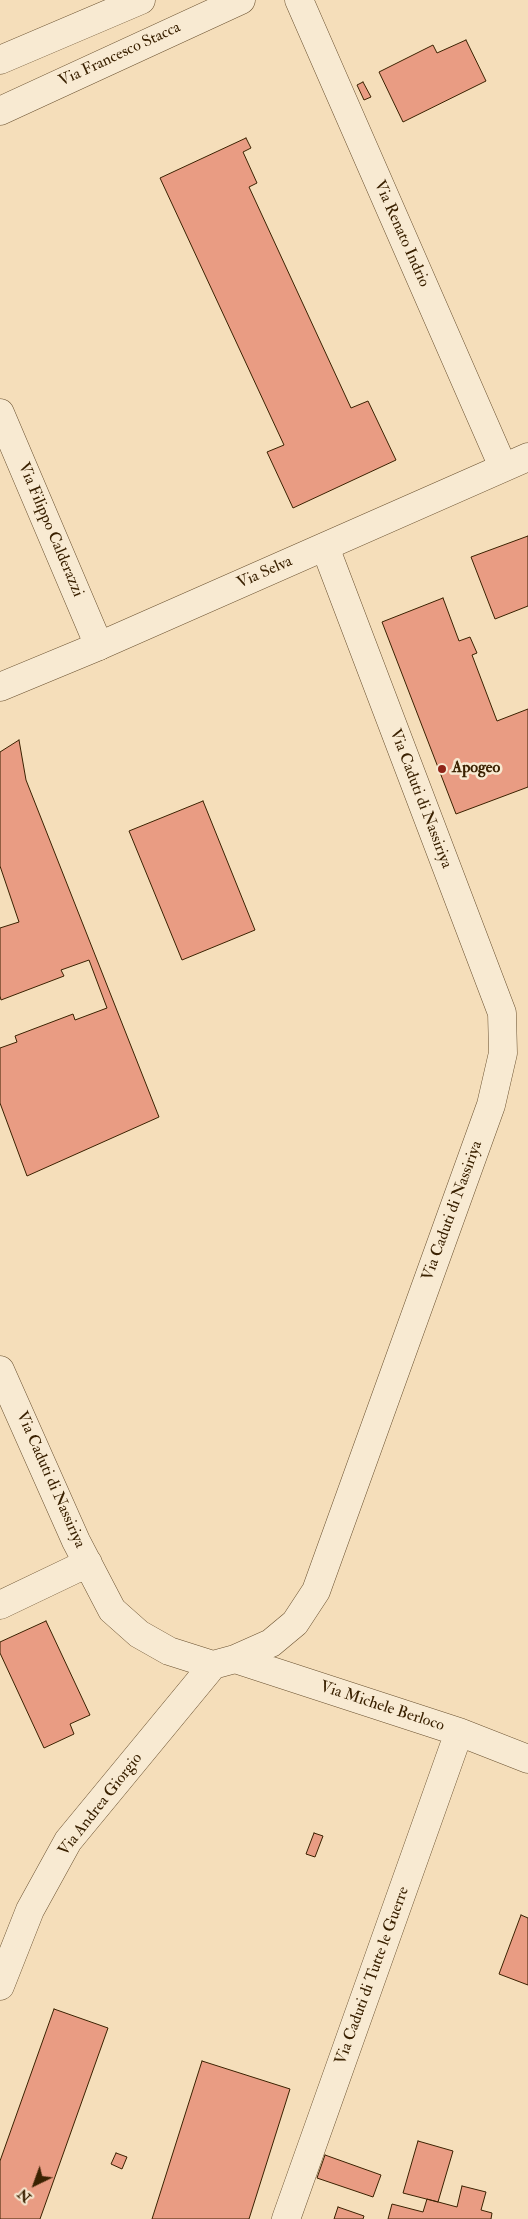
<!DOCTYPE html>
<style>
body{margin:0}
#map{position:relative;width:528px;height:2219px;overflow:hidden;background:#f5deba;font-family:"IM FELL Double Pica",serif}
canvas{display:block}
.north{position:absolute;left:10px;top:2159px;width:50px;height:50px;-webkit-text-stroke:4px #f8ead2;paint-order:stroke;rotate:222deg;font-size:14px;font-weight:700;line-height:20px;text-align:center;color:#3a2101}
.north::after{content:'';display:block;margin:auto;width:18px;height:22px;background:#3a2101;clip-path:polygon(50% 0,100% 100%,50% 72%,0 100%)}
</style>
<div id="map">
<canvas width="528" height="2219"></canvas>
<div class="north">N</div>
</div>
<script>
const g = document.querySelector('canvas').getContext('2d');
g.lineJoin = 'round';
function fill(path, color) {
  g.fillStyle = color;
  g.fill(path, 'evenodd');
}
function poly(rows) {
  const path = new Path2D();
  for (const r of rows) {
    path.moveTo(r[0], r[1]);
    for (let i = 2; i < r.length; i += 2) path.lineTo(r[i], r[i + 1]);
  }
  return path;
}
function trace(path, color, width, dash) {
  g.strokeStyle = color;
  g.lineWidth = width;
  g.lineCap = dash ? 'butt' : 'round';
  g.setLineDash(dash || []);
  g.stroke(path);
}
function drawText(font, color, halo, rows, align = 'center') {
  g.font = font + ' "IM FELL Double Pica",serif';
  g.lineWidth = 5;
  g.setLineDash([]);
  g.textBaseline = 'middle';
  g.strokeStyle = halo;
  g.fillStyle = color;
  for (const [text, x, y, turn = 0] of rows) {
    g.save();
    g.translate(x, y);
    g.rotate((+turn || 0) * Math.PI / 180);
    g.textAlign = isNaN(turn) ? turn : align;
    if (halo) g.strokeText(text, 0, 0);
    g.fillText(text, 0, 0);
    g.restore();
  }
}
const building = poly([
 [466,40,486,81,403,122,379,72,433,45,437,53,466,40],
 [363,82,371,97,364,100,357,85,363,82],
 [246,138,251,148,243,152,257,183,249,187,351,408,368,401,396,460,293,508,267,452,284,445,160,178,246,138],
 [528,536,528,606,495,619,471,557,528,536],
 [443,598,459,641,470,637,477,653,472,655,497,721,528,709,528,787,456,814,382,622,443,598],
 [19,740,26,780,159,1117,27,1176,0,1103,0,1048,17,1042,15,1036,73,1014,75,1020,107,1008,89,960,61,970,64,976,1,1000,0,996,0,928,19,922,0,866,0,752,19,740],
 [203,801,255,930,182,960,129,831,203,801],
 [46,1621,90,1715,70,1724,74,1734,44,1748,0,1653,0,1642,46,1621],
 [314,1833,323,1836,315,1857,306,1854,314,1833],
 [521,1915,528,1918,528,1985,499,1974,521,1915],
 [54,2009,108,2028,40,2219,0,2219,0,2161,54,2009],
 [202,2061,290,2089,249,2219,152,2219,202,2061],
 [418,2141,453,2151,438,2202,403,2193,418,2141],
 [116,2153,127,2157,122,2169,111,2164,116,2153],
 [325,2155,381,2175,373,2197,317,2178,325,2155],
 [462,2186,486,2192,481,2210,492,2213,491,2219,388,2219,392,2204,423,2212,427,2199,457,2207,462,2186],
 [338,2207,364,2216,363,2219,334,2219,338,2207]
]);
fill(building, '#e99c83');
trace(building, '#3a2101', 1);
const minor = poly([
 [299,0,503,467],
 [0,60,141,0],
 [0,111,241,0],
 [0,413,99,646],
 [0,1370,76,1541,112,1610,139,1634,169,1651,213,1665,235,1659,271,1643,295,1623,316,1591,491,1105,503,1053,502,1013,325,547],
 [0,1605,88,1563],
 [235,1659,459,1732,528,1759],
 [0,1986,30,1910,68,1841,213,1665],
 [286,2219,459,1732]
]);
const tertiary = poly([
 [0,687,99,646,528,457]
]);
trace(minor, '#69502f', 29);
trace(tertiary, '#69502f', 29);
trace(minor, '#f8ead2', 28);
trace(tertiary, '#f8ead2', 28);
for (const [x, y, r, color] of [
 [442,769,5,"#8f2418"]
]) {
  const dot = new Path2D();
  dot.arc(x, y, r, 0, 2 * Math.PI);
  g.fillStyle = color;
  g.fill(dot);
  trace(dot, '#f8ead2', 2);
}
drawText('16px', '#3a2101', '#f8ead2', [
 ["Via Francesco Stacca",120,55,-25],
 ["Via Renato Indrio",401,234,66],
 ["Via Filippo Calderazzi",50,530,67],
 ["Via Selva",265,573,-24],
 ["Via Caduti di Nassiriya",420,799,69],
 ["Via Caduti di Nassiriya",453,1211,-70],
 ["Via Caduti di Nassiriya",50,1480,66],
 ["Via Michele Berloco",382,1707,18],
 ["Via Andrea Giorgio",101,1805,-52],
 ["Via Caduti di Tutte le Guerre",373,1976,-70]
]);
drawText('bold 16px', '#3a2101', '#f8ead2', [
 ["Apogeo",452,769]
], 'left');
</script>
